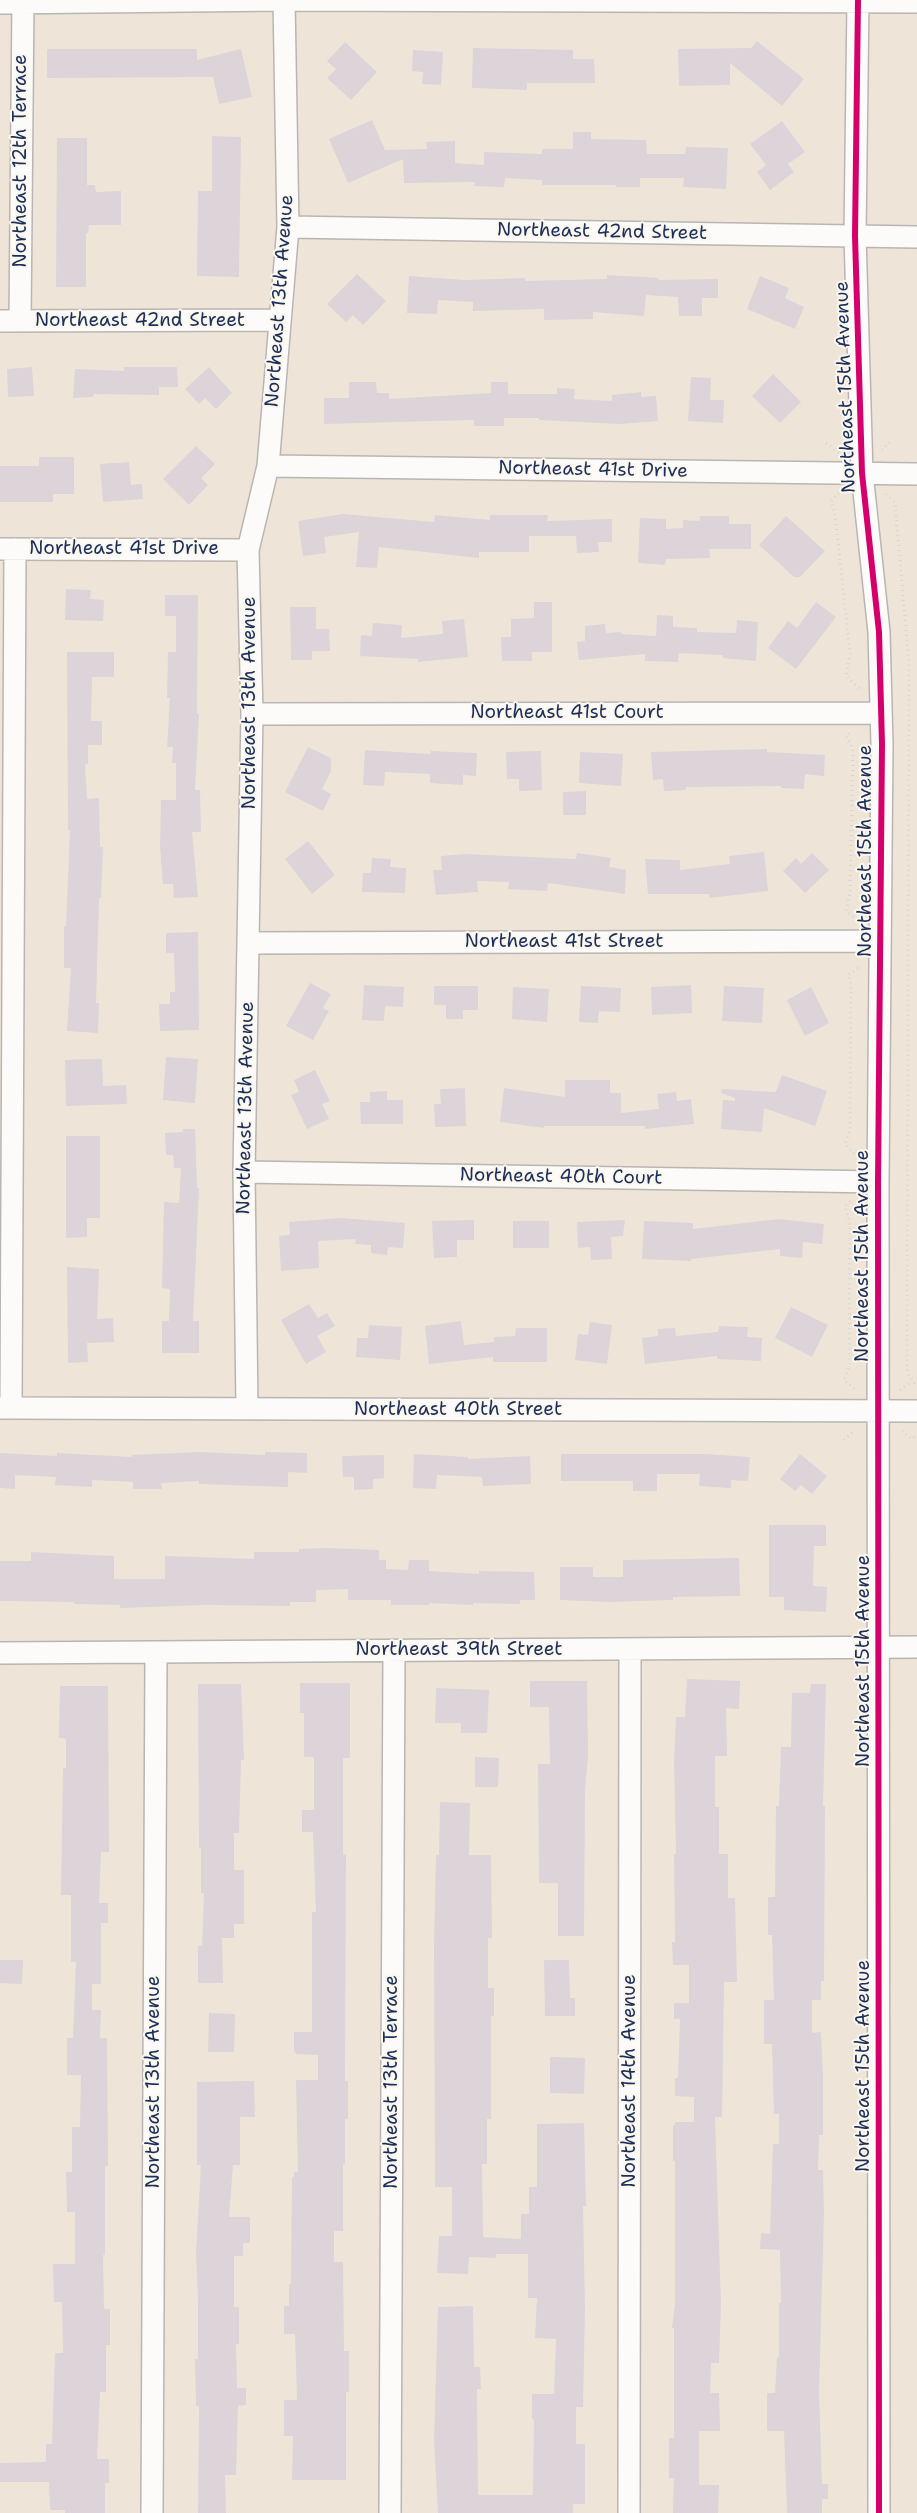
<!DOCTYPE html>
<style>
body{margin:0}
canvas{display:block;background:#eee5d8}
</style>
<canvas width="917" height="2513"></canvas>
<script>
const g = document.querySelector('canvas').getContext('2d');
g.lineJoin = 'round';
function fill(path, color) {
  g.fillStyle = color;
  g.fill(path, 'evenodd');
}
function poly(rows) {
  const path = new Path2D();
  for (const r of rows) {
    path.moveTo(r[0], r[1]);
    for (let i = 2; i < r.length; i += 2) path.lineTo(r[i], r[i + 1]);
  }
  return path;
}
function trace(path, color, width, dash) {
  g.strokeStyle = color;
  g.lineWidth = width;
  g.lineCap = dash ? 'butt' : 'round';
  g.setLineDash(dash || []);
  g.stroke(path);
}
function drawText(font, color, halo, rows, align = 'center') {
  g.font = font + ' "Shantell Sans",sans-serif';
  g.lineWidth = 4;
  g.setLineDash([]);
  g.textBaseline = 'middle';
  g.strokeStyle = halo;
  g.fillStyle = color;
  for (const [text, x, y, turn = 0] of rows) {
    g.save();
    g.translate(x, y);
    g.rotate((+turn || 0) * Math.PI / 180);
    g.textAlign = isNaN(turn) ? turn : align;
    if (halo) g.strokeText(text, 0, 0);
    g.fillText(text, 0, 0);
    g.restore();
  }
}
fill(poly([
 [757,41,804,79,782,106,730,63,730,85,679,86,678,49,751,48],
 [345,42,377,72,351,100,327,78,336,69,327,61],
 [473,48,573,50,573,59,594,59,595,83,527,83,527,90,472,88],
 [47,49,197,49,197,60,241,49,252,97,219,104,213,77,47,78],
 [413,50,443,52,441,85,422,84,423,72,412,71],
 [372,120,385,150,427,149,426,142,455,141,455,163,484,165,484,152,542,154,542,149,573,149,573,132,591,132,591,139,646,140,647,154,685,154,686,147,728,148,726,189,683,187,684,178,640,178,640,187,616,187,616,185,542,185,542,180,505,178,504,187,474,186,475,182,404,183,403,159,348,183,329,139],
 [782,121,805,152,788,164,794,172,770,190,757,172,766,165,750,144],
 [212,136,241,137,239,277,197,276,198,191,212,191],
 [57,138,87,138,87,185,95,185,96,192,121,191,121,225,89,225,88,233,86,233,86,287,56,287],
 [357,274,386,301,363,325,353,315,346,322,327,304],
 [607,275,659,278,658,280,718,279,718,298,702,298,702,316,679,316,678,297,646,295,644,316,593,312,593,319,544,320,544,309,473,311,473,302,438,300,437,314,407,313,409,276,464,280,525,278,525,281,607,279],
 [760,276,789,288,785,298,804,307,795,329,747,309],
 [32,367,34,396,8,397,7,369],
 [124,367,177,367,178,387,159,387,159,395,94,394,93,397,73,398,75,369,124,371],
 [209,367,232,393,216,409,205,398,199,404,185,389],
 [773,374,801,402,780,423,752,396],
 [691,377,711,378,710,400,724,400,723,423,688,421],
 [349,382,376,382,377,393,389,393,389,399,491,393,491,382,508,382,508,394,557,394,557,388,575,389,574,399,612,401,612,395,641,392,641,397,656,396,658,421,620,424,539,420,539,418,504,418,504,426,474,426,474,420,324,424,324,398,349,398],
 [196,446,215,464,201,478,208,485,189,505,163,479],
 [39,457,74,457,74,494,53,494,53,502,0,502,0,466,39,466],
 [129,462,131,485,142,484,143,499,103,502,100,464],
 [343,514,434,522,435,515,490,520,490,515,548,515,547,521,612,519,612,542,598,542,599,552,577,553,576,536,529,536,529,552,479,552,479,558,379,547,377,568,356,567,359,532,324,537,326,553,303,556,298,521],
 [700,516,729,516,729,524,751,524,751,549,709,549,710,558,666,559,665,565,638,563,640,518,666,519,666,529,683,528,683,520,700,521],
 [786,516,825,551,800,577,794,577,759,545],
 [66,589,91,590,90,599,104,600,103,621,65,620],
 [165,595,198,595,197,714,199,714,195,790,200,790,201,832,192,832,198,897,174,898,173,884,163,884,160,846,161,800,176,800,176,763,172,763,173,747,167,747,170,698,167,698,168,652,176,652,176,616,165,616],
 [534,602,552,602,552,652,532,652,532,661,502,661,501,637,511,637,511,619,534,618],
 [816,602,836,617,796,669,768,648,788,621,797,628],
 [290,607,316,607,316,629,329,629,330,651,312,651,312,660,291,660],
 [657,615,673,616,673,627,697,628,697,632,736,633,737,620,758,622,756,661,723,658,723,655,679,653,678,662,645,661,645,654,579,660,577,642,585,641,585,626,605,624,606,633,621,632,621,634,656,636],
 [464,619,468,657,418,662,418,659,360,656,361,635,372,636,373,623,402,625,401,638,443,634,442,621],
 [67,652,114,652,114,677,92,677,91,721,102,721,102,745,88,745,88,764,85,764,87,799,99,798,100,847,103,847,101,898,99,898,96,1003,99,1003,98,1033,67,1031,71,968,64,968,64,926,66,926,70,830,68,830],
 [308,747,331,758,331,771,322,789,331,794,323,811,285,792],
 [767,749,767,752,825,755,824,776,805,774,804,789,781,788,781,786,686,787,686,790,664,791,663,779,653,780,651,752],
 [365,750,430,754,431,751,477,753,476,776,463,775,463,785,430,783,430,774,385,772,384,786,363,785],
 [541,751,542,790,519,791,519,779,507,779,506,752],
 [580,752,623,754,621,786,579,783],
 [586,791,586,815,563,815,563,792],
 [308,841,335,875,312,894,285,859],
 [764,852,768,891,710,898,709,894,648,894,645,859,680,860,680,870,730,864,729,856],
 [577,853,611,858,609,867,626,870,625,894,548,883,547,891,508,889,509,882,477,881,478,892,436,895,433,870,442,870,441,856,464,854,576,859],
 [812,853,829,870,805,893,783,871,796,858,801,864],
 [372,858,391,859,390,867,406,868,405,893,362,892,363,873,371,873],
 [198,932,199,1030,160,1031,159,1004,170,1004,170,992,175,992,174,953,166,953,166,933],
 [310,983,331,994,323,1008,329,1011,313,1040,286,1026],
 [364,985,404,987,403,1007,385,1006,384,1021,362,1020],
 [691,985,692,1013,652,1015,651,987],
 [434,986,478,986,478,1010,463,1010,463,1019,446,1019,446,1005,434,1005],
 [581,986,621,988,620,1012,599,1011,598,1023,579,1022],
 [724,986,764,988,762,1023,722,1021],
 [513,987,549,989,547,1022,512,1019],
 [811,987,829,1023,805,1036,787,1000],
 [166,1057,198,1059,195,1103,163,1100],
 [88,1059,102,1059,103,1086,126,1085,127,1104,66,1106,65,1060],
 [315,1070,330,1101,322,1104,329,1119,307,1129,291,1095,299,1092,294,1080],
 [782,1075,827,1091,815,1126,764,1108,762,1132,721,1129,723,1100,735,1101,735,1098,721,1093,722,1089,776,1092],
 [565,1080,610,1080,610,1093,621,1093,621,1113,659,1109,657,1094,676,1092,677,1101,691,1099,694,1124,645,1129,645,1126,544,1126,544,1128,500,1122,504,1088,565,1097],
 [465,1088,466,1126,435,1127,434,1104,441,1104,440,1089],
 [387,1091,387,1100,403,1100,403,1124,361,1124,360,1102,370,1102,370,1092],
 [183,1129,195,1129,197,1188,199,1188,193,1321,199,1321,199,1353,162,1353,162,1321,169,1321,170,1289,162,1288,164,1202,179,1203,181,1168,174,1168,173,1155,166,1155,165,1133,183,1132],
 [66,1136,100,1136,100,1218,87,1218,87,1237,66,1238],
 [341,1218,405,1223,403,1248,388,1247,387,1255,371,1253,371,1245,355,1244,356,1239,318,1241,319,1268,281,1271,279,1236,290,1235,289,1222],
 [779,1219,824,1224,822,1244,803,1242,802,1258,780,1256,780,1249,691,1259,691,1261,642,1259,644,1221,693,1223,693,1229],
 [474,1220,474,1240,457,1240,457,1257,434,1258,432,1221],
 [625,1220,623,1236,611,1237,612,1259,591,1260,590,1247,578,1248,577,1222],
 [513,1221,549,1221,549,1248,513,1248],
 [67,1267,99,1269,97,1319,113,1318,114,1342,87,1343,88,1362,68,1363],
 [309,1304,318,1318,327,1313,335,1326,317,1336,326,1352,306,1364,281,1320],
 [791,1307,828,1325,812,1357,775,1338],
 [461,1321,464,1345,494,1342,494,1337,515,1336,516,1328,547,1328,547,1362,493,1362,493,1357,429,1364,425,1326],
 [590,1322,612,1325,607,1364,575,1360,578,1334,588,1335],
 [369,1325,402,1327,400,1360,356,1357,357,1338,368,1338],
 [719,1326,748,1327,747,1337,762,1338,761,1361,717,1359,717,1356,645,1364,642,1338,658,1336,658,1329,675,1328,676,1336,718,1332],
 [200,1452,265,1455,265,1452,307,1453,307,1473,288,1472,288,1487,199,1484,199,1481,161,1483,162,1489,133,1489,133,1482,92,1480,92,1487,55,1485,56,1477,15,1475,15,1489,0,1488,0,1453,57,1456,57,1453,132,1457,132,1455],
 [414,1454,468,1457,468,1459,530,1456,531,1484,483,1486,482,1477,437,1475,436,1489,413,1488],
 [561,1454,706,1454,750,1457,748,1481,731,1480,731,1488,699,1486,700,1474,657,1474,657,1491,633,1491,633,1481,561,1481],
 [800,1454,827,1476,812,1494,801,1485,795,1491,780,1479],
 [384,1455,384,1478,373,1479,373,1489,354,1490,354,1477,343,1477,342,1456],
 [769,1525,826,1525,826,1546,814,1546,813,1586,827,1587,826,1612,784,1610,784,1597,769,1597],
 [327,1548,379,1550,379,1560,386,1560,386,1569,408,1570,409,1560,429,1560,429,1571,479,1574,479,1571,534,1572,535,1600,520,1600,520,1604,473,1603,473,1605,429,1603,429,1605,391,1605,391,1600,348,1600,348,1589,316,1590,316,1602,290,1602,290,1606,204,1605,120,1608,120,1605,74,1604,74,1602,0,1601,0,1561,31,1561,31,1552,114,1556,114,1579,165,1579,165,1556,254,1559,254,1552,299,1552,299,1549],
 [739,1558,740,1596,673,1597,673,1600,610,1602,560,1600,560,1567,593,1567,593,1577,623,1577,623,1560],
 [687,1679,740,1681,739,1709,726,1708,727,1756,715,1756,715,1807,719,1807,719,1854,728,1854,728,1898,735,1898,737,1982,724,1982,722,2117,715,2117,721,2304,719,2363,711,2363,710,2393,719,2393,720,2431,699,2431,699,2485,719,2485,718,2513,673,2513,674,2478,669,2478,669,2438,674,2438,674,2328,672,2328,675,2303,675,2161,673,2161,673,2125,675,2125,675,2122,694,2122,694,2097,675,2096,675,2078,678,2078,680,2019,674,2019,674,2003,689,2003,689,1965,673,1965,672,1942,675,1942,674,1854,676,1854,674,1762,676,1717,685,1717],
 [530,1681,587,1681,588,1756,585,1790,584,1936,558,1936,558,1883,539,1883,538,1764,550,1764,549,1707,530,1707],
 [300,1683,350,1683,350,1758,343,1758,343,1855,346,1854,345,2081,348,2081,348,2119,345,2119,345,2164,343,2164,343,2231,334,2231,334,2262,343,2262,344,2351,349,2351,349,2392,346,2392,346,2480,292,2480,293,2436,284,2436,284,2400,297,2400,295,2334,284,2334,284,2306,289,2306,289,2284,291,2284,292,2177,294,2177,294,2172,298,2172,296,2080,318,2080,318,2055,296,2054,294,2051,294,2032,312,2032,312,1912,316,1912,313,1832,302,1832,302,1810,314,1810,314,1757,304,1757,304,1713,300,1713],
 [198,1684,241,1684,244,1760,241,1760,239,1833,234,1833,234,1870,244,1870,244,1924,234,1924,234,1938,222,1938,223,1983,198,1983,198,1946,202,1946,204,1893,201,1893,201,1848,199,1848],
 [811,1684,826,1684,823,1806,825,1806,824,1981,821,1981,821,2000,812,2000,812,2033,821,2032,823,2077,823,2135,819,2135,818,2170,823,2170,824,2214,819,2393,822,2484,828,2484,828,2499,822,2499,822,2513,787,2513,784,2431,767,2431,767,2393,775,2393,777,2357,779,2357,779,2303,781,2303,780,2250,760,2249,761,2233,770,2234,773,2144,779,2144,779,2114,774,2114,772,2044,764,2044,764,2000,774,2000,772,1935,768,1935,768,1897,775,1897,776,1806,779,1806,781,1747,791,1747,792,1693,810,1693],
 [60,1686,108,1686,109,1852,101,1852,99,1903,108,1903,108,1923,101,1923,101,1984,92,1984,92,2010,101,2010,100,2038,107,2038,108,2166,105,2166,105,2255,103,2255,104,2309,110,2309,110,2345,106,2345,106,2392,100,2392,97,2459,109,2459,109,2483,105,2483,105,2513,65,2513,65,2510,50,2510,49,2482,0,2482,0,2463,46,2462,46,2444,52,2444,55,2353,63,2353,62,2302,54,2302,53,2264,75,2264,75,2212,67,2212,66,2172,72,2172,72,2127,80,2127,81,2075,67,2075,67,2038,73,2038,76,1962,71,1962,71,1895,61,1895,63,1768,66,1768,66,1739,59,1738],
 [436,1688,489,1690,487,1733,461,1733,461,1723,435,1723],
 [475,1757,499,1758,498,1787,475,1787],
 [440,1802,470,1803,469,1855,491,1855,492,1938,488,1938,488,1988,494,1988,494,2016,491,2016,491,2119,487,2119,487,2164,482,2164,483,2237,521,2239,521,2214,529,2214,529,2187,537,2187,537,2124,584,2123,586,2206,583,2206,585,2308,583,2407,576,2407,576,2444,585,2444,585,2504,573,2504,573,2513,438,2513,434,2441,438,2307,473,2306,474,2367,480,2367,481,2389,477,2389,478,2495,533,2495,534,2419,532,2419,532,2394,554,2394,556,2339,535,2338,537,2298,528,2298,528,2254,496,2254,496,2258,469,2257,468,2274,437,2273,439,2236,452,2236,452,2187,435,2187,434,1945,436,1855,439,1855],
 [0,1960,23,1960,22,1984,0,1983],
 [544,1960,569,1960,570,1998,575,1998,575,2016,545,2016],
 [209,2013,235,2014,234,2052,208,2052],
 [550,2057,585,2058,584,2094,550,2093],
 [254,2081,255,2117,240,2117,240,2165,233,2165,229,2217,250,2217,250,2243,243,2243,243,2256,234,2256,234,2307,239,2307,239,2344,236,2344,237,2388,246,2388,246,2405,238,2406,236,2475,225,2475,226,2513,198,2513,199,2406,196,2406,195,2359,198,2359,198,2299,196,2254,201,2165,197,2165,197,2082]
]), '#dcd4d8');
const minor = poly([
 [285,0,917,2],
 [858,0,855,236,862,473,879,632,882,744,878,1182,879,2513],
 [0,3,284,0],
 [288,227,917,237],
 [0,321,280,320],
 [20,321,23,0],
 [268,466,917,474],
 [0,549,248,550],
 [252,714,881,713],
 [248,943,880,941],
 [244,1172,878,1182],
 [0,1408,917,1411],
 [11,1408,15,549],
 [247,1409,244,1172,252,714,248,550,268,466,288,227,284,0],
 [0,1653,917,1647],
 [152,2513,156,1652],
 [390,2513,394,1651],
 [629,2513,630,1649]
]);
trace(minor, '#b9b5b2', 24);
trace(poly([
 [826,443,839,453],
 [882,450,891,441],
 [839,493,831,501,835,514,850,654,846,676,860,689],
 [886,494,895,503,909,663,907,1358,908,1374,917,1387],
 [849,733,846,736,853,749,850,893,846,911,857,920],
 [858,1157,845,1144,850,1131,851,984,848,975,861,966],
 [850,1201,845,1206,850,1225,849,1367,844,1380,856,1390],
 [900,1390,912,1381],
 [902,1431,912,1439,917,1435],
 [844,1440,854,1431]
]), '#d5d5d4', 3, [1, 4]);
trace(minor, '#fcfbf9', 21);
trace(poly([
 [858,0,855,236,862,473,879,632,882,744,878,1182,879,2513]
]), '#d6006c', 6);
drawText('19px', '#1b2f5e', '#fbf7ec', [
 ["Northeast 12th Terrace",21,161,-90],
 ["Northeast 42nd Street",602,232,1],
 ["Northeast 13th Avenue",280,301,-86],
 ["Northeast 42nd Street",140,321],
 ["Northeast 15th Avenue",846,387,-92],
 ["Northeast 41st Drive",593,470,1],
 ["Northeast 41st Drive",124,549],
 ["Northeast 13th Avenue",250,703,-90],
 ["Northeast 41st Court",567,713],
 ["Northeast 15th Avenue",866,851,-90],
 ["Northeast 41st Street",564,942],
 ["Northeast 13th Avenue",246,1108,-89],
 ["Northeast 40th Court",561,1177,1],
 ["Northeast 15th Avenue",863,1256,-90],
 ["Northeast 40th Street",458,1410],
 ["Northeast 39th Street",459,1650],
 ["Northeast 15th Avenue",864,1661,-90],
 ["Northeast 15th Avenue",864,2066,-90],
 ["Northeast 14th Avenue",630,2081,-90],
 ["Northeast 13th Avenue",154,2082,-90],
 ["Northeast 13th Terrace",392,2082,-90]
]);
</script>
